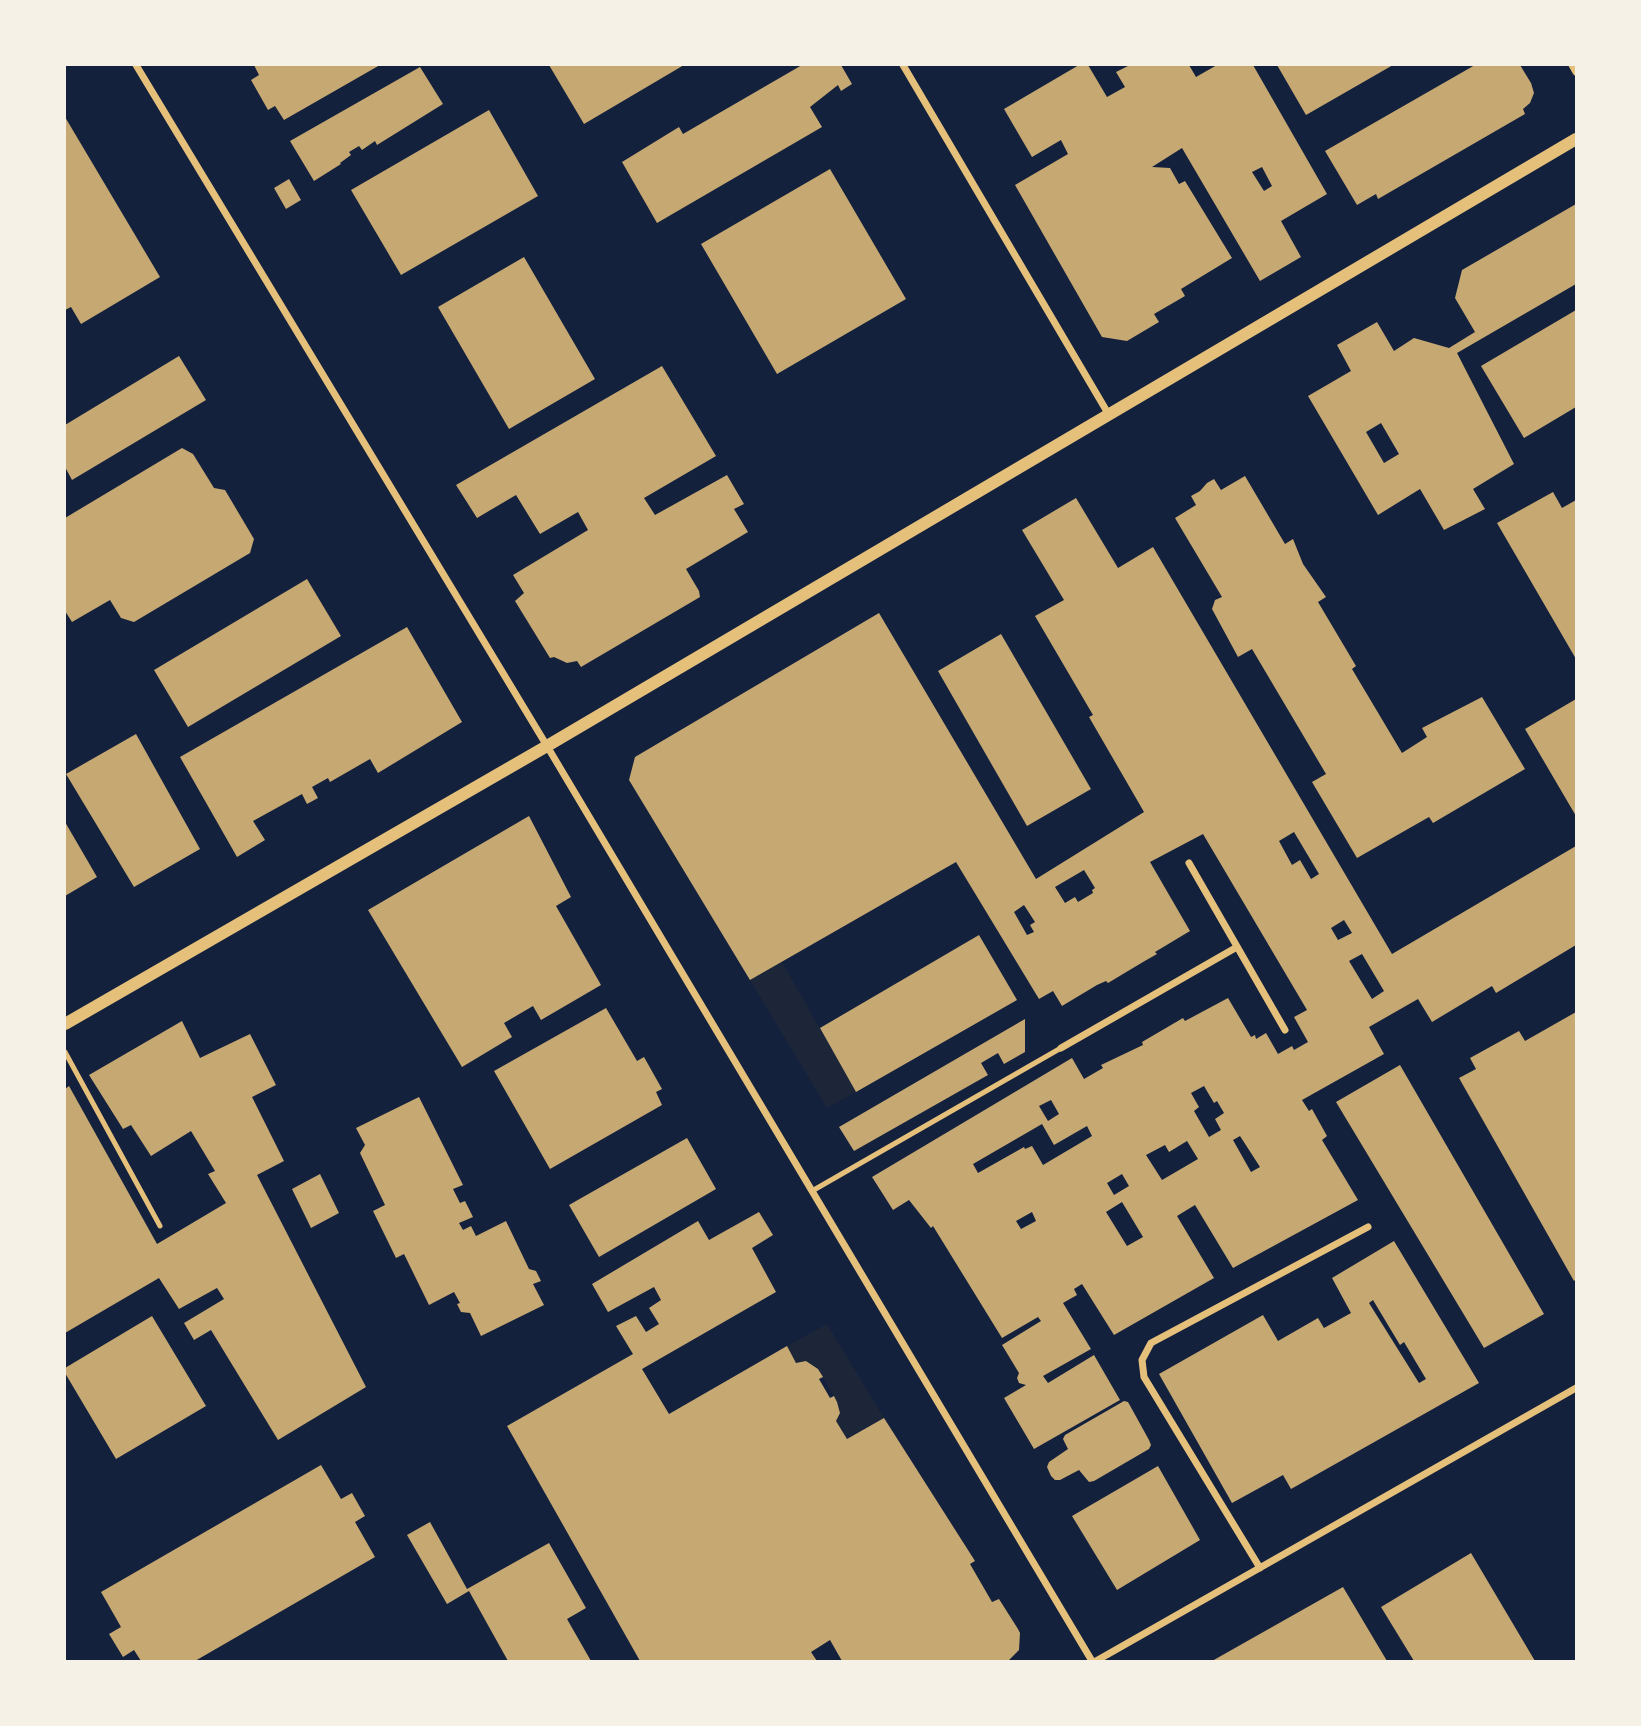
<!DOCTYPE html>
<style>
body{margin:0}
#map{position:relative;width:1641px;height:1726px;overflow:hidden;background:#14213d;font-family:"Exo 2",sans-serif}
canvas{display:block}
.frame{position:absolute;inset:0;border:66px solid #f6f1e7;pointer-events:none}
</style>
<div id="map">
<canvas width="1641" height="1726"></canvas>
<div class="frame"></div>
</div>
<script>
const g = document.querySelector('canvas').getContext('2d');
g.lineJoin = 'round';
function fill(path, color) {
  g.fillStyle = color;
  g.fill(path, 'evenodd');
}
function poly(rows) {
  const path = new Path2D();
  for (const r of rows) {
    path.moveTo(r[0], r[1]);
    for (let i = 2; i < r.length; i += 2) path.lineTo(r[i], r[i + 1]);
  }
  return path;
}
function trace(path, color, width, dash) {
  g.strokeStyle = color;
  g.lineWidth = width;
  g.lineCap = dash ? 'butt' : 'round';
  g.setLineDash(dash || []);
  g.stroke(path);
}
fill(poly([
 [782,962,856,1092,827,1108,750,980],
 [827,1324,884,1418,847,1439,836,1421,840,1413,837,1402,818,1369,806,1361,796,1363,787,1346]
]), '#1d2539');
fill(poly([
 [254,65,380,65,284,120,275,106,268,110,251,80,259,75],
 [549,65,684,65,584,124],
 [802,65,841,65,852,84,841,91,838,85,810,107,822,127,657,223,622,162,679,127,683,134],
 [1079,65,1088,65,1107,97,1125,87,1116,72,1130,65,1189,65,1196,77,1217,65,1253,65,1327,194,1281,221,1301,257,1260,281,1182,148,1152,167,1170,168,1179,184,1185,181,1232,258,1181,289,1185,296,1154,314,1159,322,1127,341,1102,337,1015,185,1068,154,1061,140,1032,157,1004,109],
 [1262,167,1272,186,1264,191,1252,172],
 [1277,65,1393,65,1306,115],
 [1475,65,1520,65,1531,83,1534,93,1530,103,1523,109,1525,114,1378,199,1376,194,1357,205,1325,151],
 [420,67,443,104,377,145,375,141,362,150,359,146,349,152,351,155,340,163,341,164,314,181,290,141],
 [489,110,538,196,401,275,351,190],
 [65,117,160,277,81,324,71,307,65,310],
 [830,169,906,299,777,374,701,244],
 [289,179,301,200,286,209,274,188],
 [1576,204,1576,284,1457,353,1514,464,1473,489,1485,509,1444,530,1420,489,1378,515,1308,396,1351,371,1337,345,1377,322,1394,351,1414,338,1449,348,1475,332,1455,298,1462,270],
 [1381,423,1399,454,1384,463,1366,432],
 [524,257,595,379,509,429,438,307],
 [1576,310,1576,407,1524,438,1481,366],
 [179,356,206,400,72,480,65,467,65,425],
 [662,366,716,456,644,498,655,515,727,475,744,504,734,509,748,532,686,569,699,591,700,597,581,667,577,661,567,663,554,657,550,658,515,601,524,593,513,575,588,530,578,512,540,534,516,495,477,518,456,485],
 [182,448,193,454,214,488,225,490,254,539,250,553,134,622,121,618,110,600,72,622,65,611,65,518],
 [1245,476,1285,544,1293,539,1303,564,1326,597,1318,602,1356,666,1352,669,1402,753,1427,737,1422,728,1482,697,1525,769,1433,823,1429,817,1357,858,1312,782,1326,774,1252,649,1238,657,1212,609,1215,600,1222,597,1175,518,1196,505,1191,496,1200,491,1207,483,1214,479,1221,490],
 [1553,492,1562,508,1576,500,1576,659,1497,523],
 [1076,498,1118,568,1153,547,1392,954,1576,846,1576,945,1496,993,1492,986,1432,1022,1418,999,1369,1027,1384,1054,1302,1100,1309,1111,1312,1109,1327,1136,1322,1140,1358,1200,1233,1268,1195,1205,1177,1216,1214,1278,1114,1335,1082,1284,1074,1289,1077,1295,1063,1303,1091,1349,1043,1376,1048,1383,1094,1355,1120,1400,1034,1449,1004,1398,1026,1385,1019,1383,1017,1378,1019,1373,1002,1345,1041,1321,1038,1317,1002,1338,933,1226,931,1228,909,1200,893,1210,872,1177,1072,1058,1084,1079,1103,1068,1101,1065,1143,1045,1142,1042,1183,1018,1185,1021,1228,998,1251,1037,1255,1035,1256,1039,1266,1033,1278,1054,1292,1046,1294,1050,1308,1042,1294,1017,1307,1010,1203,834,1150,862,1190,931,1155,952,1157,954,1143,962,1108,983,1106,981,1097,985,1062,1006,1053,991,1039,999,956,862,750,980,629,780,635,757,879,613,1036,879,1144,812,1089,717,1093,715,1035,616,1064,600,1022,530],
 [1294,832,1319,874,1311,879,1300,860,1292,865,1279,841],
 [1084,870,1095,888,1092,890,1093,893,1078,902,1075,897,1065,903,1055,887],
 [1024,905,1035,922,1030,925,1034,932,1027,935,1014,912],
 [1344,920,1352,933,1338,940,1331,928],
 [1362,954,1384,991,1372,999,1349,961],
 [1204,1086,1214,1103,1217,1101,1224,1113,1215,1119,1221,1130,1209,1137,1194,1111,1199,1107,1191,1093],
 [1051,1100,1059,1114,1048,1121,1039,1106],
 [1042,1124,1054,1145,1087,1126,1092,1136,1043,1165,1032,1146,1025,1149,1024,1147,978,1173,973,1164],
 [1240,1136,1260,1167,1251,1172,1233,1140],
 [1187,1141,1198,1159,1162,1180,1146,1155,1165,1145,1169,1152],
 [1122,1174,1129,1186,1114,1195,1107,1183],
 [1122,1202,1143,1237,1127,1246,1106,1212],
 [1032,1212,1036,1221,1021,1229,1016,1221],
 [307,579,341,636,188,727,154,670],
 [407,627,462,722,378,773,370,759,330,782,328,778,312,787,318,798,307,804,302,794,253,821,265,840,237,857,180,757],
 [1001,634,1091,789,1027,826,938,671],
 [1576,699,1576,816,1525,729],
 [136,734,200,849,134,887,66,774],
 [529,816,571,897,556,906,601,985,541,1020,533,1006,504,1023,512,1037,462,1067,368,910],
 [65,822,97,877,65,896],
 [979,935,1017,1000,856,1092,820,1028],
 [606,1008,637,1061,644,1057,662,1089,656,1092,662,1105,550,1169,494,1071],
 [1576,1012,1576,1279,1574,1281,1459,1078,1476,1069,1470,1058,1519,1031,1525,1041],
 [1025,1019,1025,1052,1004,1064,998,1053,981,1063,988,1075,854,1151,839,1127],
 [182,1021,200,1058,250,1034,276,1085,252,1097,284,1161,257,1175,366,1387,278,1440,211,1330,194,1340,184,1323,224,1299,217,1288,179,1309,159,1278,65,1333,65,1089,69,1086,157,1244,226,1203,208,1174,215,1171,191,1131,151,1156,131,1125,123,1129,89,1075],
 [1400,1065,1544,1314,1484,1348,1336,1102],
 [419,1097,463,1185,453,1189,460,1203,465,1201,473,1217,459,1223,463,1230,471,1226,476,1236,506,1221,529,1269,536,1271,541,1281,533,1284,544,1305,481,1336,470,1313,461,1312,457,1304,460,1303,454,1292,429,1305,404,1254,396,1258,373,1211,385,1205,360,1153,365,1145,356,1128],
 [687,1138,716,1189,599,1257,569,1205],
 [320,1174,339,1213,311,1228,292,1189],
 [759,1212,773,1235,752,1248,776,1292,642,1369,669,1414,787,1346,796,1363,806,1361,818,1369,823,1377,819,1379,830,1398,834,1396,837,1402,840,1413,836,1421,847,1439,884,1418,975,1561,970,1564,992,1602,999,1599,1018,1629,1020,1633,1019,1650,1008,1661,842,1661,830,1640,811,1652,817,1661,640,1661,507,1426,633,1354,616,1326,636,1316,646,1332,659,1324,649,1308,661,1300,654,1287,608,1312,592,1284,698,1221,709,1240],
 [1394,1241,1479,1383,1291,1489,1283,1475,1232,1503,1159,1374,1263,1315,1278,1341,1318,1318,1324,1328,1351,1313,1332,1278],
 [1373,1300,1400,1345,1404,1342,1426,1379,1419,1383,1369,1303],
 [152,1316,206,1406,116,1459,65,1373,65,1368],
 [1124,1401,1128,1402,1149,1440,1151,1445,1149,1449,1094,1481,1089,1482,1079,1470,1060,1480,1055,1480,1051,1476,1047,1467,1049,1462,1068,1449,1063,1439,1065,1435],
 [321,1465,341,1499,352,1493,365,1516,355,1522,375,1557,195,1661,141,1661,134,1650,123,1657,109,1634,121,1627,101,1592],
 [1158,1466,1200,1540,1117,1590,1072,1516],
 [430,1522,467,1589,549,1543,586,1608,567,1619,591,1661,508,1661,469,1591,447,1604,407,1535],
 [1471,1553,1535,1661,1414,1661,1381,1607],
 [1343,1587,1387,1661,1212,1661]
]), '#c6a872');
trace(poly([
 [65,1052,160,1226],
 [812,1191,1061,1048]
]), '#e5c07b', 5);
trace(poly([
 [136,65,547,746,1092,1661],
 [903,65,1109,415],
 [1572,65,1576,72],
 [1189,863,1285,1030],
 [1061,1048,1237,947],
 [1260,1568,1144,1377,1142,1360,1151,1343,1368,1227],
 [1096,1661,1576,1388]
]), '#e5c07b', 7);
trace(poly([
 [65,1024,547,746,1576,139]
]), '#e5c07b', 12);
</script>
